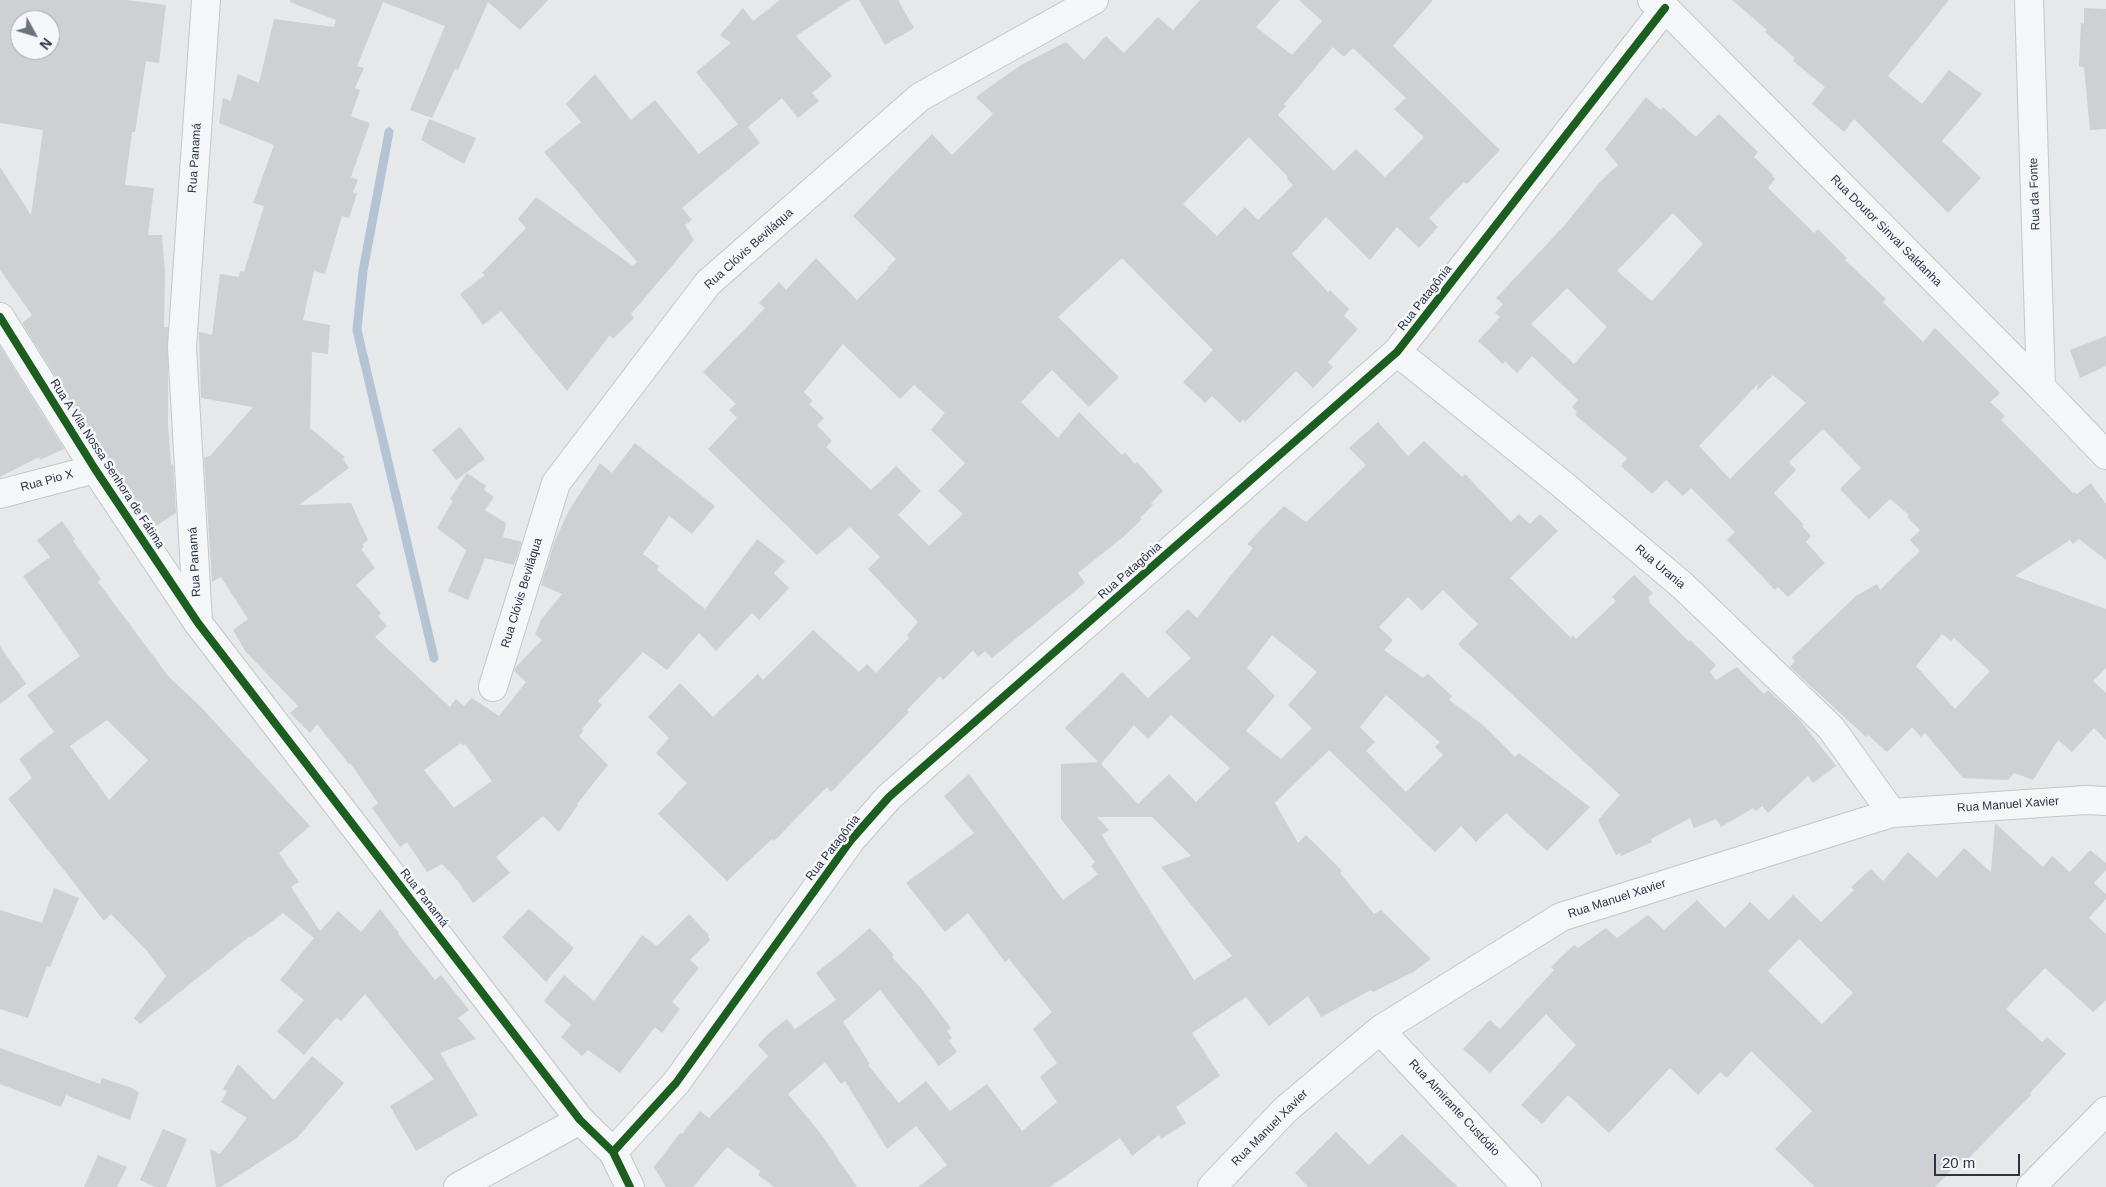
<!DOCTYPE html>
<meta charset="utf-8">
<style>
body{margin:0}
#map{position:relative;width:2106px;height:1187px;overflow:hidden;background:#e6e8ea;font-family:Arial,sans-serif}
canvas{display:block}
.north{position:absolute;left:10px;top:10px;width:50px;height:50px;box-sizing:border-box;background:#f4f6f9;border:1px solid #a4a8b1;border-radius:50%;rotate:129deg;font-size:14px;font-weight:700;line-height:20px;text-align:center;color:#2b3445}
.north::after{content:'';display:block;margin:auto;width:18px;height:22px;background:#6c737f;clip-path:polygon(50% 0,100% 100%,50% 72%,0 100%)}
.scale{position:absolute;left:1934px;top:1154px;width:86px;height:22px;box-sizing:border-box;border:2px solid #2b3445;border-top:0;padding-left:6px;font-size:15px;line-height:18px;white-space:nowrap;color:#2b3445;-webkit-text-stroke:4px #f4f6f9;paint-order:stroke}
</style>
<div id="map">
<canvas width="2106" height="1187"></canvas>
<div class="north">N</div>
<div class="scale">20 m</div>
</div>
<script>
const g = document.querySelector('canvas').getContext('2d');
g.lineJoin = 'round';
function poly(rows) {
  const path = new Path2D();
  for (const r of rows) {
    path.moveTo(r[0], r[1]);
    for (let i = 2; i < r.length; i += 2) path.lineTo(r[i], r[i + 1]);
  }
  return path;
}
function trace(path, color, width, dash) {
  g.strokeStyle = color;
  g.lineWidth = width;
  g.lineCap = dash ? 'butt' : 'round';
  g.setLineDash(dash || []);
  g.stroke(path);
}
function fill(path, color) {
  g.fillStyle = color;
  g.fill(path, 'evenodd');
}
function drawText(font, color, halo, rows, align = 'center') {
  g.font = font + ' Arial,sans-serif';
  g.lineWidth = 5;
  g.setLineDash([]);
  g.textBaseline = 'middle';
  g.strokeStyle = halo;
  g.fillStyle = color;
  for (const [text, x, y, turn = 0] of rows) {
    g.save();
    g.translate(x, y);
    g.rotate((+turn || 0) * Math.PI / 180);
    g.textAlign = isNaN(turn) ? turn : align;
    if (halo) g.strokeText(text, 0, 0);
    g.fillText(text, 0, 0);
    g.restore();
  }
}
trace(poly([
 [389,132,363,271,357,330,434,658]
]), '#b4c4d5', 9);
fill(poly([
 [0,0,126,0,166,5,159,63,146,61,135,132,132,132,125,185,154,188,148,235,162,235,165,273,164,327,168,327,168,424,171,465,173,464,176,513,153,528,108,461,22,323,32,315,0,270,0,167,31,215,43,130,0,123],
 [20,20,50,20,50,50,20,50],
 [290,0,548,0,520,30,488,2,458,70,455,69,432,118,410,110,445,26,383,2,357,66,364,68,355,88,360,90,351,116,370,123,351,177,358,180,353,192,357,194,349,218,342,216,325,274,314,271,303,320,330,325,328,354,312,352,310,428,345,457,343,459,349,468,299,505,351,503,368,540,362,545,364,547,361,549,375,568,356,585,381,613,378,616,387,626,375,637,450,707,456,699,464,706,472,698,499,716,526,682,514,671,515,668,542,640,535,634,541,620,562,594,541,585,554,543,569,510,600,463,612,473,635,443,715,506,692,534,669,516,643,554,659,566,657,570,705,609,757,539,785,561,774,573,789,588,759,620,752,613,716,651,699,633,667,670,643,652,598,701,602,705,582,729,583,731,579,736,608,765,577,804,578,805,559,832,543,816,496,857,510,873,473,903,458,881,442,864,427,872,407,842,400,847,372,808,378,803,350,763,349,764,317,724,310,733,290,713,298,706,245,651,233,630,248,619,221,577,212,582,204,457,210,456,253,407,201,398,199,332,212,335,220,274,239,277,240,271,244,272,264,206,253,203,274,145,219,123,223,98,231,101,238,74,259,83,274,19,334,27,336,20,290,2],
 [461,743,463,746,465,744,492,781,454,808,424,770],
 [780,0,850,0,796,36,832,76,812,93,819,101,798,118,782,98,748,127,760,143,682,208,692,220,685,225,694,240,631,314,634,318,613,339,610,335,567,391,501,311,483,325,460,294,485,275,482,273,526,228,518,219,536,197,633,266,637,262,544,152,581,122,566,104,595,74,631,120,655,100,699,154,738,124,696,72,731,43,720,35,743,8,753,21],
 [859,0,898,0,914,28,885,45],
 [1200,0,1280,0,1256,27,1292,55,1322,21,1299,0,1433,0,1393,46,1500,150,1467,184,1464,182,1429,218,1438,227,1419,248,1397,227,1370,260,1326,217,1292,254,1328,292,1330,290,1349,309,1344,316,1358,329,1328,362,1333,367,1313,388,1296,371,1245,422,1243,419,1240,423,1212,396,1205,403,1183,382,1213,350,1122,258,1058,317,1119,377,1089,407,1052,370,1021,402,1058,438,1079,412,1122,455,1125,452,1135,464,1137,462,1163,491,1151,503,1153,505,1140,518,1142,519,1122,538,1078,573,1085,583,992,658,985,651,978,657,973,650,943,680,940,676,907,710,909,712,831,792,827,787,774,841,772,839,727,881,658,814,687,783,656,753,669,738,648,717,680,683,713,717,758,674,763,680,813,630,859,672,867,664,876,673,909,638,907,635,918,622,868,569,880,557,850,527,817,555,708,449,737,418,729,410,736,404,703,372,765,308,759,303,779,282,786,290,816,258,857,300,888,269,887,268,896,259,853,216,932,134,952,155,993,114,976,97,998,81,1021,65,1066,42,1084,60,1106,36,1124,53,1158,17,1173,30],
 [1333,47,1344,57,1353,48,1406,98,1394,109,1424,137,1385,177,1356,149,1334,171,1278,115,1286,106,1284,104],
 [1249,137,1288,177,1287,179,1293,185,1258,220,1245,207,1217,236,1183,204],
 [843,344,900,399,914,385,945,413,931,430,965,463,938,491,963,514,929,546,898,515,921,491,896,466,871,490,826,447,832,441,817,425,824,418,809,404,813,401,804,392],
 [1732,0,1949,0,1888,76,1922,104,1949,70,1982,94,1942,141,1981,178,1948,213,1854,119,1844,132,1812,104,1825,87,1793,61,1795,58,1765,32,1767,30],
 [2084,8,2106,9,2106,129,2090,130,2084,67,2079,66,2081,23,2084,24],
 [1646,97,1661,110,1663,107,1696,137,1719,114,1758,152,1754,157,1773,175,1772,176,1775,179,1768,188,1814,233,1818,229,1847,258,1845,260,1886,299,1883,302,1923,342,1935,328,2000,393,1990,402,2005,416,2001,420,2073,493,2075,492,2077,494,2091,483,2106,504,2106,560,2079,539,2073,544,2070,540,2015,576,2106,609,2106,668,2093,681,2106,693,2106,740,2094,728,2072,752,2058,740,2033,780,2014,773,2008,780,1963,778,1925,733,1921,737,1912,727,1887,752,1868,735,1866,737,1790,667,1795,661,1792,657,1856,596,1877,584,1880,590,1920,551,1910,540,1920,530,1907,517,1909,515,1890,499,1869,519,1840,489,1861,468,1823,429,1789,462,1796,470,1774,493,1804,525,1802,526,1811,536,1806,542,1825,563,1788,597,1778,587,1775,590,1727,540,1735,532,1691,488,1683,496,1666,480,1652,494,1621,466,1627,458,1575,415,1577,412,1572,407,1578,400,1532,356,1517,373,1505,361,1503,364,1478,341,1500,317,1495,313,1503,304,1496,298,1563,227,1599,183,1618,165,1605,149],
 [1673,213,1703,244,1652,301,1617,271],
 [1567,288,1607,327,1574,364,1531,324],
 [1773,375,1806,403,1730,479,1699,446,1758,384,1757,391],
 [1942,634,1951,641,1954,638,1990,671,1955,709,1916,666],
 [429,119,476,138,464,164,421,140],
 [2106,336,2106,366,2080,378,2070,350],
 [0,346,64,449,40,460,39,457,0,477],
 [1378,422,1408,456,1424,441,1462,477,1465,474,1511,522,1519,514,1530,524,1540,514,1558,531,1510,578,1571,638,1573,635,1576,639,1616,601,1612,597,1634,575,1653,593,1648,598,1650,601,1649,602,1689,642,1690,640,1716,665,1710,672,1716,680,1737,667,1764,694,1768,690,1799,719,1836,766,1813,783,1808,776,1768,813,1762,806,1756,811,1753,808,1721,827,1716,819,1694,828,1690,818,1651,839,1652,842,1621,856,1620,853,1616,855,1598,820,1620,795,1458,644,1478,624,1443,590,1422,611,1408,597,1379,627,1393,640,1384,650,1423,678,1428,674,1452,696,1449,700,1483,725,1515,757,1519,753,1590,807,1547,851,1506,813,1476,842,1461,826,1435,852,1329,750,1275,803,1298,843,1306,835,1342,871,1340,873,1374,914,1381,910,1431,959,1413,972,1373,992,1371,990,1321,1017,1308,996,1269,1026,1246,997,1192,1033,1220,1076,1176,1107,1186,1123,1161,1139,1159,1135,1132,1156,1120,1138,1050,1187,918,1187,947,1165,916,1126,887,1149,845,1081,841,1084,825,1062,788,1094,821,1134,857,1187,774,1187,758,1175,760,1171,727,1147,693,1187,666,1187,654,1167,680,1133,682,1134,700,1111,709,1118,768,1056,758,1045,768,1034,787,1019,795,1029,836,1000,816,973,840,954,870,928,894,955,892,957,920,987,951,1028,947,1031,952,1038,949,1041,957,1052,939,1066,880,990,843,1022,870,1064,868,1065,899,1103,926,1081,950,1111,987,1084,1022,1131,1057,1102,1040,1077,1057,1063,1033,1029,1052,1012,1009,959,1005,962,968,913,945,932,906,883,974,833,944,796,969,774,1063,900,1098,874,1091,866,1095,862,1061,819,1061,764,1098,762,1065,728,1122,672,1148,698,1191,658,1165,632,1188,609,1197,618,1253,548,1247,544,1284,506,1306,522,1366,465,1349,448],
 [1272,635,1317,672,1288,705,1312,728,1281,759,1246,731,1275,696,1247,668],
 [1386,695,1440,742,1435,747,1443,755,1406,792,1366,751,1375,742,1360,727],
 [1171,715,1230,768,1196,802,1169,774,1138,804,1101,764,1134,725,1148,739],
 [1097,817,1152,817,1191,856,1161,867,1232,956,1194,980,1102,835,1109,830],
 [460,427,485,459,456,480,432,450],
 [467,473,486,486,484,490,494,497,485,510,506,523,503,537,522,542,514,565,485,558,468,600,448,591,466,550,437,528,453,501,450,499],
 [62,521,75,539,73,541,101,579,98,582,169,677,201,707,310,826,279,853,299,882,291,887,320,931,338,911,361,932,380,909,399,933,398,934,435,980,441,975,469,1010,458,1018,476,1039,440,1053,478,1115,416,1151,390,1106,434,1079,365,994,341,1021,336,1018,304,1055,277,1031,304,1000,280,980,314,938,283,913,251,937,250,936,140,1024,134,1018,166,976,147,951,111,914,104,921,8,799,32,778,19,759,54,732,27,695,80,656,23,576,50,557,37,540],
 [107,720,148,760,109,800,70,746],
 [0,646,26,684,0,704],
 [1995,823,2043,867,2052,856,2070,872,2090,850,2106,863,2106,870,2094,883,2106,894,2106,899,2089,918,2106,934,2106,1000,2093,1012,2045,968,2006,1009,2042,1042,2047,1037,2066,1054,2030,1093,2031,1095,1964,1163,1961,1160,1935,1187,1815,1187,1775,1149,1812,1111,1751,1051,1727,1078,1720,1072,1698,1095,1670,1068,1609,1133,1568,1095,1542,1124,1521,1105,1576,1045,1546,1014,1490,1073,1463,1049,1490,1020,1500,1029,1554,970,1551,967,1574,945,1578,948,1606,928,1617,938,1648,915,1664,930,1697,900,1725,928,1750,902,1769,920,1793,895,1821,922,1854,890,1851,887,1871,869,1883,881,1908,852,1937,878,1964,848,1991,872],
 [1799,939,1853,993,1822,1024,1768,971],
 [54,888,79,898,50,967,47,966,28,1018,0,1009,0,910,42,923],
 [529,909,574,948,546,982,502,937],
 [689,914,709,935,708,936,710,940,690,960,699,968,672,1002,680,1009,662,1033,655,1027,620,1073,588,1050,582,1056,561,1037,571,1025,544,1001,564,975,594,1001,642,935,657,946],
 [0,1048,100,1084,102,1078,132,1088,139,1093,130,1120,66,1095,61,1107,0,1084],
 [312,1056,344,1083,297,1138,221,1187,216,1187,210,1149,220,1154,247,1118,221,1102,227,1091,223,1089,238,1064,274,1100],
 [163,1129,187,1139,166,1187,155,1187,140,1180],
 [1336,1132,1369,1165,1402,1134,1458,1187,1308,1187,1295,1173],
 [98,1155,127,1167,117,1187,84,1187]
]), '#ced0d3');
const minor = poly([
 [1652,0,1665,8,2041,387],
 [1397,352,1562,484,1683,586,1831,728,1892,813],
 [0,494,95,469],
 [198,623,182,347,206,0],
 [493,687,556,483,708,283,920,97,1094,0],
 [1380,1030,1527,1187],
 [613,1152,676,1083,851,840,889,797,1397,352,1665,8],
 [458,1187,580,1120],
 [1212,1187,1285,1110,1380,1030,1561,917,1892,813,2086,800,2106,801]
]);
const tertiary = poly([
 [2029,0,2041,387,2106,455],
 [0,317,95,469,198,623,580,1120,613,1152,630,1187],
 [2031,1187,2106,1111]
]);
trace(minor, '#c4c6c8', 30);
trace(tertiary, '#c4c6c8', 30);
trace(minor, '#f5f6f7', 28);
trace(tertiary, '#f5f6f7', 28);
trace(poly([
 [0,317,95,469,198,623,580,1120,613,1152,630,1187],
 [613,1152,676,1083,851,840,889,797,1397,352,1665,8]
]), '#1b5e20', 8);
drawText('12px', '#2b3445', '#f4f6f9', [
 ["Rua Panamá",195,158,-86],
 ["Rua da Fonte",2035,194,-92],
 ["Rua Doutor Sinval Saldanha",1886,231,45],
 ["Rua Clóvis Beviláqua",749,249,-42],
 ["Rua Patagônia",1425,298,-52],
 ["Rua A Vila Nossa Senhora de Fátima",107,464,57],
 ["Rua Pio X",47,481,-15],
 ["Rua Panamá",195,562,-93],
 ["Rua Urania",1660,567,40],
 ["Rua Patagônia",1130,571,-41],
 ["Rua Clóvis Beviláqua",522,593,-73],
 ["Rua Manuel Xavier",2008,805,-4],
 ["Rua Patagônia",833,848,-52],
 ["Rua Panamá",424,898,52],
 ["Rua Manuel Xavier",1617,899,-18],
 ["Rua Almirante Custódio",1454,1108,47],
 ["Rua Manuel Xavier",1270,1128,-45]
]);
</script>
